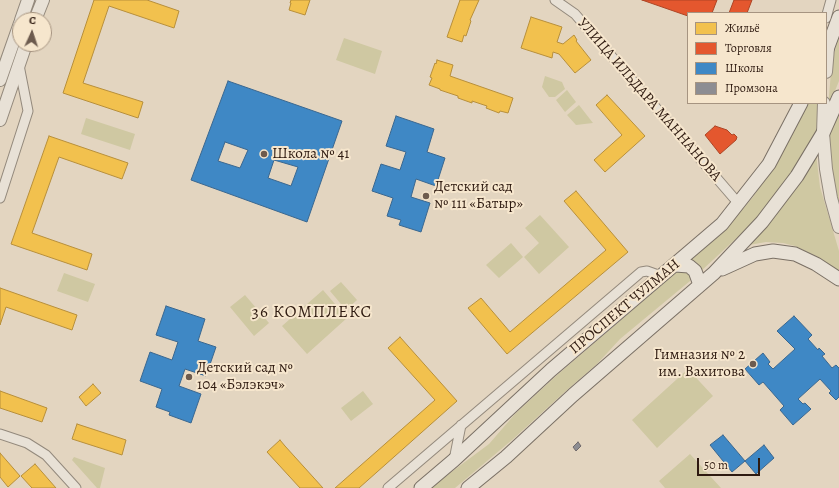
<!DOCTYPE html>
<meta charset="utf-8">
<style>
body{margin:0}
#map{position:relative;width:839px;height:488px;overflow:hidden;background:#e3d5c0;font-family:Alegreya,serif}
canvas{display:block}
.legend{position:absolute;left:687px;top:12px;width:140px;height:92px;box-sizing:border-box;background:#f6e6cd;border:1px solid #a69481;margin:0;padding:5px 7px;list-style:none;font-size:12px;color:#2e1a10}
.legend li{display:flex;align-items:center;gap:8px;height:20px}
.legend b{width:20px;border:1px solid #a69481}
.north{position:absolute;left:12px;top:12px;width:40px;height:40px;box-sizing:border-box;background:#f6e6cd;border:1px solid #a69481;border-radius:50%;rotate:3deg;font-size:11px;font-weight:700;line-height:16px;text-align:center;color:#2e1a10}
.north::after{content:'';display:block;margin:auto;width:14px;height:18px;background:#6d5b4e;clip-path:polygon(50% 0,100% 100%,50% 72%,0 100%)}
.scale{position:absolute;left:697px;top:458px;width:63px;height:18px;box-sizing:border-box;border:2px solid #2e1a10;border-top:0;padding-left:5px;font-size:12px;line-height:14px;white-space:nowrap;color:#2e1a10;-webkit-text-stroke:3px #f6e6cd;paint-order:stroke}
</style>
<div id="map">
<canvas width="839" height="488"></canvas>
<ul class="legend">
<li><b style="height:11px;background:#f2c14e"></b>Жильё</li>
<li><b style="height:11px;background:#e4572e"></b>Торговля</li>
<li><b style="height:11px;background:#3f88c5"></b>Школы</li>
<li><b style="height:11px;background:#8d8d92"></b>Промзона</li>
</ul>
<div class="north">С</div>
<div class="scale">50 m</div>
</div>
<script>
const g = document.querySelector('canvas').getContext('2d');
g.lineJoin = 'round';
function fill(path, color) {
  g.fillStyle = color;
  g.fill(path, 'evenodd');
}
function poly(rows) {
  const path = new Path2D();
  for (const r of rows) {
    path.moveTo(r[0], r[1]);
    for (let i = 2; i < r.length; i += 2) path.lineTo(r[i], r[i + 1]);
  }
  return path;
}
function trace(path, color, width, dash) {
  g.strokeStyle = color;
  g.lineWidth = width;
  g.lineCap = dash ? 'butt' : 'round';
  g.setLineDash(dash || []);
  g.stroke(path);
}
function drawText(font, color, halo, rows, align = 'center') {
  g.font = font + ' Alegreya,serif';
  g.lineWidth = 4;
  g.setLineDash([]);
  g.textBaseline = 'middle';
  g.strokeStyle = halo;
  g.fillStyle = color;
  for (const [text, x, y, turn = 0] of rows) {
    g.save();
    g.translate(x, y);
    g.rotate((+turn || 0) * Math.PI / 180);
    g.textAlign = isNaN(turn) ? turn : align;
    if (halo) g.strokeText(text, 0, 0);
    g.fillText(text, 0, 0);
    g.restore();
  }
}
fill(poly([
 [839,36,839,81,828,108,831,72,835,49],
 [344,38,382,51,375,74,336,60],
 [545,76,562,82,565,89,555,97,549,97,542,87],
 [567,90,576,102,565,112,556,100],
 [807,103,818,103,818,131,795,169,756,220,700,272,697,263,688,258,719,234,735,218,753,197,768,173],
 [579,105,593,123,576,125,567,115],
 [839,111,839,209,834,188,828,135],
 [86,118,135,134,130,150,81,134],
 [816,153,820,187,839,251,839,272,816,256,795,246,783,243,766,242,749,245],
 [540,215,569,247,539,274,524,257,539,243,525,228],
 [511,243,523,257,499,278,486,265],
 [678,271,683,271,687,273,691,277,690,281,620,339,597,364,568,389,512,440,455,488,430,488,489,444,515,414,556,376],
 [64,273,95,284,88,302,57,291],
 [341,282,357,300,346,310,330,291],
 [323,290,347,318,307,354,282,326],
 [245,295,269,323,254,336,230,307],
 [688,369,713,396,657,448,632,420],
 [363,391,373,404,351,421,341,408],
 [690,454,721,488,665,488,659,481],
 [74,457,105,468,100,488,97,488,72,460]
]), '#cfc8a2');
const homes = poly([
 [94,0,147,0,179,11,174,28,109,6,83,83,143,102,138,118,63,93,94,0],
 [291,0,310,0,305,15,289,10,291,3,290,3,291,0],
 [460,0,479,0,470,20,471,21,466,36,464,35,462,42,447,37,460,0],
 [531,17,562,27,557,42,563,44,574,35,577,40,576,41,591,60,575,73,559,54,553,52,552,58,521,48,531,17],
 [437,60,453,65,450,76,513,98,508,113,500,111,499,113,486,108,487,106,472,101,472,103,458,98,458,96,440,90,440,89,429,85,432,78,430,77,435,63,436,64,437,60],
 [607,95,645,136,605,172,594,160,622,135,596,105,607,95],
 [49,136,128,163,122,179,59,157,32,233,92,254,87,270,11,244,49,136],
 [576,191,628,252,507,354,468,308,481,298,510,332,606,250,564,201,576,191],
 [0,288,77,315,72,330,6,307,0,325,0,288],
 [400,337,457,401,359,488,335,488,435,400,388,348,400,337],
 [93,384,101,393,86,406,79,397,93,384],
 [0,391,47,408,42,422,0,408,0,391],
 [77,424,126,440,122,455,72,439,77,424],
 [280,440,285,446,323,488,300,488,267,452,280,440],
 [0,453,20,476,8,487,0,477,0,453],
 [35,464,56,488,32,488,21,476,35,464]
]);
fill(homes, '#f2c14e');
trace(homes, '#b78f3b', 1);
const shops = poly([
 [642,0,717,0,712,13,688,13,688,16,642,0],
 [734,0,752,0,747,13,729,13,734,0],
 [715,126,727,130,732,135,734,134,737,137,736,140,720,154,705,135,715,126]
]);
fill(shops, '#e4572e');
trace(shops, '#ad4525', 1);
const schools = poly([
 [228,81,342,121,307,222,191,180,228,81],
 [225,142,248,150,240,168,218,161,225,142],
 [274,160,298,167,291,186,268,178,274,160],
 [396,116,434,129,427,152,445,158,436,186,416,179,411,197,430,203,421,232,399,225,401,220,387,216,393,198,372,191,381,164,400,170,406,152,386,146,396,116],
 [166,306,205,319,198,341,216,347,206,376,185,369,179,386,201,394,191,423,169,415,170,412,156,407,162,389,140,381,150,352,172,360,178,342,156,335,166,306],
 [794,316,812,335,808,339,818,350,819,348,825,354,822,356,832,368,836,365,839,368,839,397,836,400,829,393,831,391,820,379,798,399,803,404,805,403,811,409,793,425,780,410,784,406,763,382,759,385,745,369,763,353,770,362,768,364,773,369,795,349,777,331,794,316],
 [723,435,745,461,732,472,710,445,723,435],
 [764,445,774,458,756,474,745,461,764,445]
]);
fill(schools, '#3f88c5');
trace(schools, '#3a678f', 1);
const industry = poly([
 [578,442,581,446,576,451,573,447,578,442]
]);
fill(industry, '#8d8d92');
trace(industry, '#706a6b', 1);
const minor = poly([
 [555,0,575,14,739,204],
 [826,18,831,0],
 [0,198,28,111,19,65],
 [0,434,27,443,46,455,76,488],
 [454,460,461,425],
 [388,488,641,272,647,271,661,276]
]);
const tertiary = poly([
 [21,20,28,0],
 [35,20,43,0],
 [826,72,828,48],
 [0,80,20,23],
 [824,103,823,133,826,169,831,198,839,227],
 [0,120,26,44]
]);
const secondary = poly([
 [826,52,839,17],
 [675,265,689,266,695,271,699,282,698,287],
 [722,269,755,254,773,251,795,254,816,264,839,279],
 [421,488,454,460,551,370,722,224,769,164,801,103],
 [468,488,506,457,573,395,714,273,762,222,797,176,823,133,839,97]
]);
trace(minor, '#93897c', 11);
trace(tertiary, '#93897c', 14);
trace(secondary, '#7a7065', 15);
trace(minor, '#e8e1d6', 9);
trace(tertiary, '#e8e1d6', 12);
trace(secondary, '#e8e1d6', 13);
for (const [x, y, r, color] of [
 [264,154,4,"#6d5b4e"],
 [426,196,4,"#6d5b4e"],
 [753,364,4,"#6d5b4e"],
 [189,377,4,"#6d5b4e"]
]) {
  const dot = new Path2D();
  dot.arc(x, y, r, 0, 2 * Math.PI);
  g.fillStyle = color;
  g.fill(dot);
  trace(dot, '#f6e6cd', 1.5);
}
drawText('15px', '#2e1a10', '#f6e6cd', [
 ["УЛИЦА ИЛЬДАРА МАННАНОВА",649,100,49],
 ["ПРОСПЕКТ ЧУЛМАН",625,307,-40]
]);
drawText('15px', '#2e1a10', '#f6e6cd', [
 ["Школа № 41",272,154],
 ["Детский сад",434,187],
 ["№ 111 «Батыр»",434,204],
 ["Гимназия № 2",745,355,"right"],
 ["им. Вахитова",745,372,"right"],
 ["Детский сад №",197,368],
 ["104 «Бэлэкэч»",197,385]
], 'left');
g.letterSpacing = '1px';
drawText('17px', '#2e1a10', '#f6e6cd', [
 ["36 КОМПЛЕКС",312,313]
]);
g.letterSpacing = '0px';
</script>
